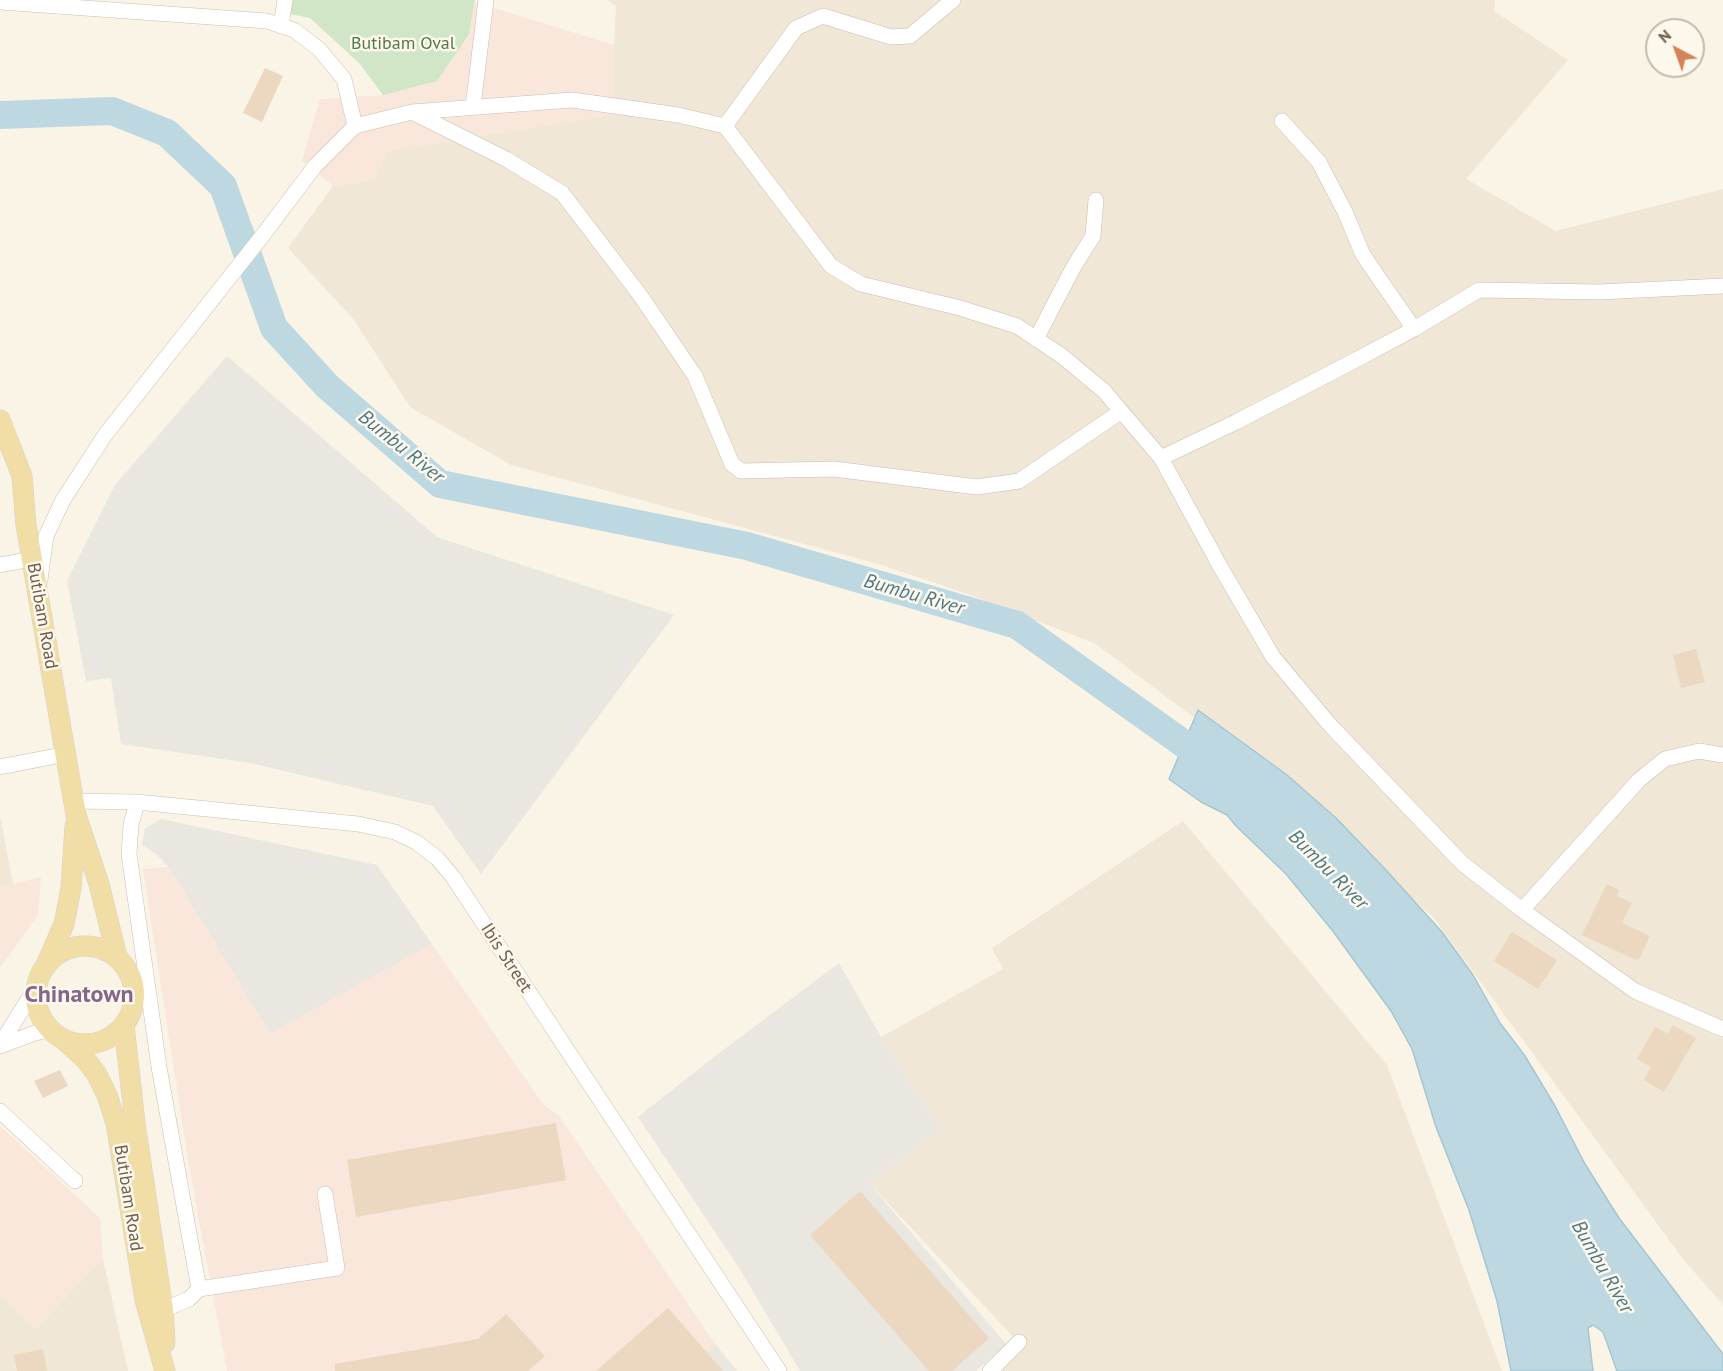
<!DOCTYPE html>
<html>
<head>
<meta charset="utf-8">
<style>
	body { margin:0 }
	#map { position:relative; width:1723px; height:1371px; overflow:hidden; background:#faf4e7; font-family:"PT Sans",sans-serif }
	canvas { display:block }
	.north { position:absolute; left:1645px; top:18px; width:60px; height:60px; box-sizing:border-box; background:#fdf8ec; border:2px solid #c5baad; border-radius:50%; rotate:319deg; font-size:16px; font-weight:700; line-height:24px; text-align:center; color:#705e4e }
	.north::after { content:''; display:block; margin:auto; width:21px; height:27px; background:#d6835a; clip-path:polygon(50% 0,100% 100%,50% 72%,0 100%) }
</style>
</head>
<body>
<div id="map">
<canvas width="1723" height="1371"></canvas>
<div class="north">N</div>
</div>
<script>
const g = document.querySelector('canvas').getContext('2d');
g.lineJoin = 'round';
function fill(path, color) { g.fillStyle = color; g.fill(path, 'evenodd'); }
const shape = rows => new Path2D(rows.map(r => 'M' + r).join(''));
function stroke(path, color, width, dash) { g.strokeStyle = color; g.lineWidth = width; g.lineCap = dash ? 'butt' : 'round'; g.setLineDash(dash || []); g.stroke(path); }
function label(font, color, halo, rows, align = 'center') {
  g.font = font + ' "PT Sans",sans-serif'; g.lineWidth = 5; g.setLineDash([]); g.textBaseline = 'middle'; g.strokeStyle = halo; g.fillStyle = color; for (const [text, x, y, turn = 0] of rows) {
    g.save(); g.translate(x, y); g.rotate((+turn || 0) * Math.PI / 180); g.textAlign = isNaN(turn) ? turn : align; if (halo) g.strokeText(text, 0, 0); g.fillText(text, 0, 0); g.restore();
  }
}
const residential = shape([
	[607,0,1495,0,1494,11,1568,60,1466,179,1556,231,1723,189,1723,1305,1683,1259,1433,917,1292,791,1096,644,970,595,882,565,511,465,410,407,354,320,288,248,333,186,375,180,387,151,611,115,616,6],
	[0,816,13,884,0,887],
	[1183,821,1387,1065,1502,1371,990,1371,1018,1342,869,1183,941,1130,881,1037,1003,969,992,948],
	[103,1259,128,1371,0,1371,0,1294,35,1329]
]);
const commercial = shape([
	[475,2,614,45,612,115,387,151,375,180,333,186,302,161,320,99,383,95,469,34],
	[169,867,270,1032,432,944,543,1104,559,1116,716,1345,686,1371,227,1371,189,1167,143,869],
	[41,877,38,915,0,968,0,887],
	[0,1126,100,1218,103,1259,35,1329,0,1294]
]);
const industrial = shape([
	[227,356,437,537,674,615,481,874,433,806,250,763,121,744,111,678,86,681,67,581,115,485],
	[161,819,377,865,432,944,270,1033,169,867,154,852,142,845,145,828],
	[839,963,881,1037,942,1130,869,1183,1006,1344,976,1371,800,1371,741,1271,638,1117,710,1060],
	[716,1345,737,1371,686,1371]
]);
const green = shape([
	[292,0,475,0,469,34,437,81,383,95,360,64,310,18,290,14]
]);
const water = shape([
	[1198,710,1287,775,1336,818,1386,870,1442,932,1473,975,1500,1023,1525,1056,1555,1106,1585,1164,1619,1218,1723,1354,1723,1371,1617,1371,1603,1332,1593,1325,1588,1328,1593,1371,1511,1371,1497,1301,1469,1210,1436,1127,1412,1049,1391,1011,1332,930,1286,874,1236,826,1227,815,1201,802,1169,779,1198,710]
]);
const river = shape([
	[0,115,112,111,167,133,223,186,274,328,327,386,440,484,747,546,1017,625,1215,766]
]);
const building = shape([
	[265,68,283,76,262,122,243,113],
	[1696,649,1705,682,1681,688,1673,655],
	[1607,884,1619,890,1617,896,1632,903,1622,923,1650,936,1638,961,1582,935],
	[1512,932,1557,960,1538,989,1494,961],
	[1673,1025,1696,1038,1664,1092,1644,1080,1651,1067,1637,1059,1655,1027,1668,1034],
	[60,1070,68,1086,43,1098,34,1081],
	[556,1123,566,1180,356,1217,347,1160],
	[860,1191,989,1338,952,1371,929,1371,810,1235],
	[668,1308,723,1371,596,1371],
	[506,1314,545,1356,528,1371,335,1371,335,1364,478,1339],
	[43,1349,47,1371,17,1371,14,1355]
]);
const minor = shape([
	[0,2,267,21,294,30,319,49,344,79,355,126],
	[281,26,285,0],
	[473,107,486,0],
	[412,112,506,159,562,193,640,295,695,376,732,464,741,471,834,469,977,487,1019,481,1120,412],
	[1282,121,1319,162,1345,212,1363,255,1414,329],
	[725,126,796,28,823,16,891,37,910,36,953,0],
	[1036,339,1073,268,1093,236,1096,200],
	[1161,458,1236,422,1350,363,1414,329,1479,290,1599,292,1723,286],
	[0,565,32,559],
	[40,580,46,536,63,500,105,435,263,235,315,166,355,126,412,112,572,100,678,115,725,126,831,266,861,284,960,308,1017,326,1062,356,1104,391,1161,458,1221,568,1273,657,1329,724,1462,863,1522,910,1635,991,1723,1029],
	[0,767,67,754],
	[74,801,137,802,358,824,395,832,416,842,437,858,453,877,779,1371],
	[137,802,131,825,129,854,159,1067,199,1289,189,1299,163,1310],
	[1522,910,1639,780,1665,759,1699,751,1723,755],
	[0,1045,36,987],
	[0,1046,35,1033,50,1030],
	[0,1111,75,1181],
	[199,1289,337,1268,325,1194],
	[990,1371,1019,1342]
]);
const major = shape([
	[0,420,22,476,26,525,76,815,99,884,117,957],
	'36 995a49 49 0 1 1 98 0a49 49 0 1 1-98 0Z',
	[47,963,64,924,67,909,71,888,75,826],
	[124,1025,135,1123,163,1310,165,1343],
	[63,1039,85,1059,96,1073,107,1095,116,1123,145,1300,165,1371]
]);
const parkNames = [
	["Butibam Oval",403,44]
];
const streetNames = [
	["Butibam Road",42,616,80],
	["Ibis Street",506,958,57],
	["Butibam Road",128,1198,81]
];
const waterNames = [
	["Bumbu River",401,447,39],
	["Bumbu River",914,595,16],
	["Bumbu River",1328,870,45],
	["Bumbu River",1602,1267,60]
];
const districtNames = [
	["Chinatown",79,995]
];
fill(residential, '#f0e7d6');
fill(commercial, '#f9e7dc');
fill(industrial, '#eae6e0');
fill(green, '#d0e6c7');
fill(water, '#bdd8e1');
stroke(water, '#a5c6d2', 1.5);
stroke(river, '#bdd8e1', 28);
fill(building, '#ecd7c1');
stroke(minor, '#cabdae', 16);
stroke(major, '#d7d2cd', 21);
stroke(minor, '#fff', 15);
stroke(major, '#f1dda6', 20);
label('18px', '#547a4b', '#fdf8ec', parkNames);
label('18px', '#705e4e', '#fdf8ec', streetNames);
label('italic 20px', '#4e7888', '#fdf8ec', waterNames);
label('bold 24px', '#84668c', '#fdf8ec', districtNames);
</script>
</body>
</html>
